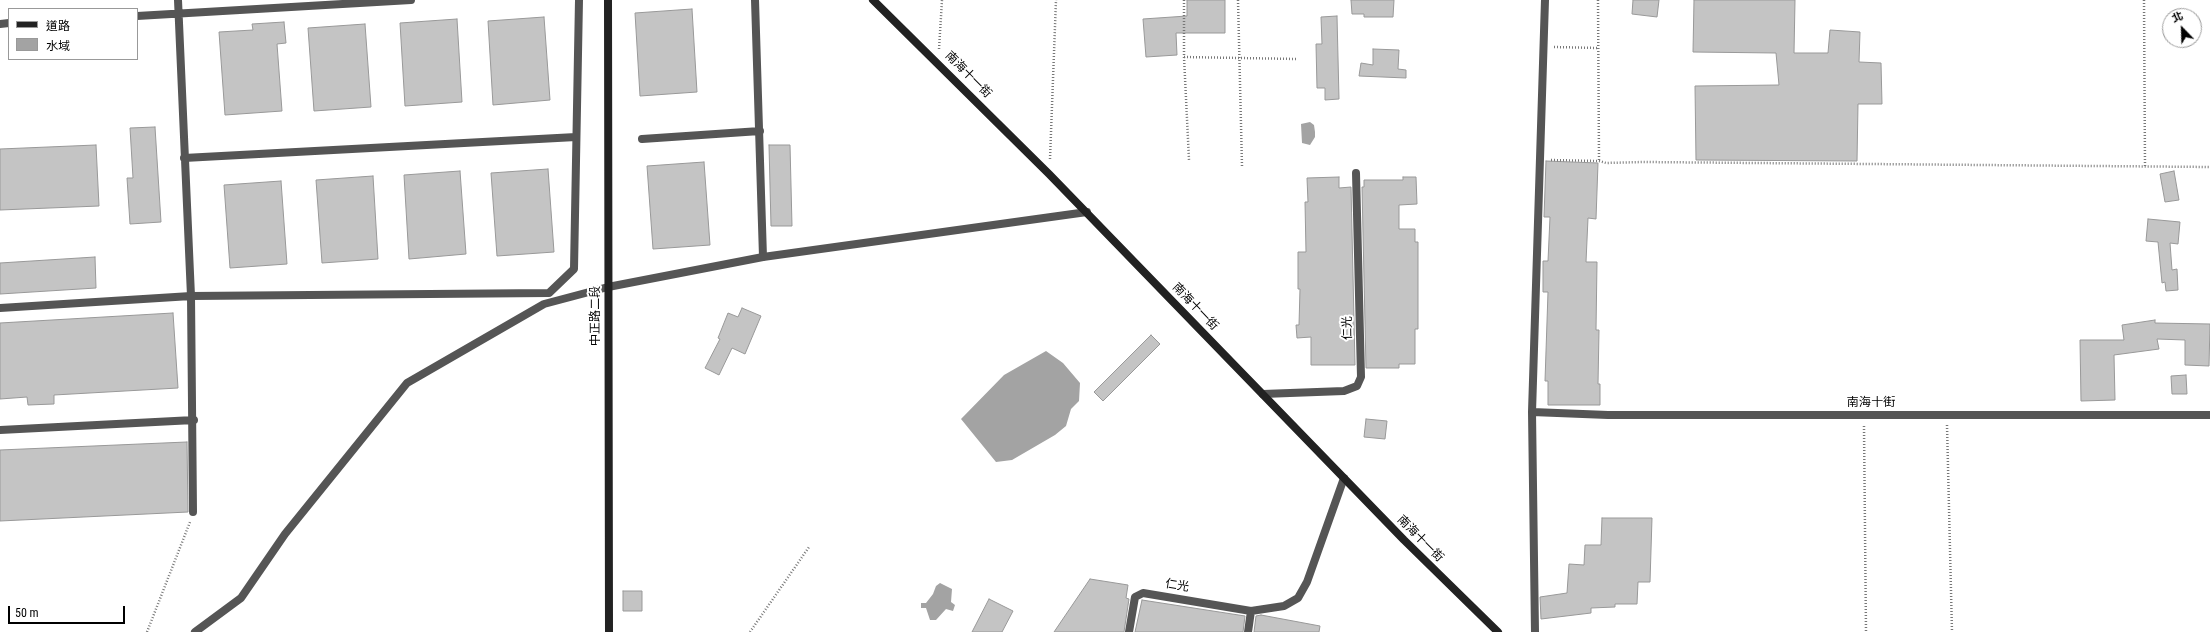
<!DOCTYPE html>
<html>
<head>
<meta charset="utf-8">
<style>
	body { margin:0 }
	#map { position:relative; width:2210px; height:632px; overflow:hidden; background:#fff; font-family:"Roboto Condensed","Noto Sans TC",sans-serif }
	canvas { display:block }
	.legend { position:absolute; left:8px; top:8px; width:130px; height:52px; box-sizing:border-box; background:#fff; border:1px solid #999; margin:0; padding:5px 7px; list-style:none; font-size:12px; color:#000 }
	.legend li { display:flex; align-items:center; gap:8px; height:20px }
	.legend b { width:20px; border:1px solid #999 }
	.north { position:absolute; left:2162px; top:8px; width:40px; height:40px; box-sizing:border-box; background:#fff; border:1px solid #999; border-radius:50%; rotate:337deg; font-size:11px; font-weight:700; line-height:16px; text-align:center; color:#000 }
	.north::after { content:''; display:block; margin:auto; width:14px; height:18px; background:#000; clip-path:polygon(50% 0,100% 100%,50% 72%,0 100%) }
	.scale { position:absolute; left:8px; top:606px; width:117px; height:18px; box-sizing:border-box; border:2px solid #000; border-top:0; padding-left:5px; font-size:12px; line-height:14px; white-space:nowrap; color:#000; -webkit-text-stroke:3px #fff; paint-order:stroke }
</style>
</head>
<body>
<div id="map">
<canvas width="2210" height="632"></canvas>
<ul class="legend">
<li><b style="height:5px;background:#222"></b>道路</li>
<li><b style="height:11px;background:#a3a3a3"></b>水域</li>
</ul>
<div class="north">北</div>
<div class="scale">50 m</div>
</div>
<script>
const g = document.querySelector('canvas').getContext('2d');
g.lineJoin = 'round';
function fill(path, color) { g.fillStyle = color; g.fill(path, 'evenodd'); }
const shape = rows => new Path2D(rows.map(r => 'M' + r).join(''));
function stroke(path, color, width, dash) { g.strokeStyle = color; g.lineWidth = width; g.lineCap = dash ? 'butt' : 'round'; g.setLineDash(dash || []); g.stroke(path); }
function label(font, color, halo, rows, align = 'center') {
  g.font = font + ' "Roboto Condensed","Noto Sans TC",sans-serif'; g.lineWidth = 4; g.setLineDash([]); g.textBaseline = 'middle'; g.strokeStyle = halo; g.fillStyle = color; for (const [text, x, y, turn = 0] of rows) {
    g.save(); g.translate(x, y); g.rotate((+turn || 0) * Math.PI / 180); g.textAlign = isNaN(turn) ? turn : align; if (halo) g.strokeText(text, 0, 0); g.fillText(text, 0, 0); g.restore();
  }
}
const water = shape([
	[1310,122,1314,125,1315,132,1315,137,1310,145,1302,143,1301,124],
	[1046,351,1063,363,1080,383,1079,401,1071,409,1066,426,1055,435,1012,460,996,462,961,419,1004,375],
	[940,583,952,589,951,602,955,605,953,611,946,609,936,620,930,620,926,608,921,608,921,603,926,603,933,594,936,586]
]);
const building = shape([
	[1187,0,1225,0,1225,33,1176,33,1177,55,1146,57,1143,19,1187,16,1187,0],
	[1351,0,1394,0,1393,17,1364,17,1364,14,1352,14,1351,0],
	[1633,0,1659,0,1657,17,1632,14,1633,0],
	[1694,0,1795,0,1794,53,1828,53,1830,30,1860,32,1859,62,1881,63,1882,104,1858,104,1857,161,1696,160,1695,86,1779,85,1776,53,1693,52,1694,0],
	[692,9,697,92,640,96,635,13,692,9],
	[1337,16,1339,99,1325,100,1325,88,1317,88,1316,44,1322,44,1321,17,1337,16],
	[544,17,550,100,493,105,488,21,544,17],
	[457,19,462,102,405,106,400,23,457,19],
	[284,22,286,43,277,44,282,111,225,115,219,32,253,30,252,24,284,22],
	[365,24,371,107,314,111,308,28,365,24],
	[1373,49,1399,50,1398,69,1406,70,1406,78,1359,76,1361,63,1373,65,1373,49],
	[155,127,161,222,130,224,127,178,133,178,130,128,155,127],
	[96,145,99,206,0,210,0,149,96,145],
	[769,145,790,145,792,226,771,226,769,145],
	[1546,161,1598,163,1596,219,1588,218,1586,262,1597,262,1596,330,1599,330,1598,384,1600,384,1600,405,1548,405,1548,381,1545,381,1548,292,1543,292,1543,261,1548,261,1550,217,1544,217,1546,161],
	[704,162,710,245,653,249,647,166,704,162],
	[548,169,554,252,497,256,491,173,548,169],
	[460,171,466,254,409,259,404,175,460,171],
	[2174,171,2179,200,2165,202,2160,174,2174,171],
	[373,176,378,259,322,263,316,180,373,176],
	[1339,177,1339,188,1351,187,1355,365,1311,365,1311,337,1297,338,1296,325,1299,325,1300,289,1298,289,1298,252,1306,252,1305,202,1308,202,1307,178,1339,177],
	[1403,177,1416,177,1417,204,1399,205,1399,229,1415,229,1415,242,1418,242,1418,329,1415,329,1415,364,1399,364,1399,368,1366,368,1362,187,1364,187,1364,180,1403,180,1403,177],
	[281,181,287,264,230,268,224,185,281,181],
	[2148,219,2180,222,2178,244,2170,243,2172,270,2177,269,2178,290,2166,291,2165,282,2162,283,2158,242,2146,241,2148,219],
	[95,257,96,288,0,294,0,263,95,257],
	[742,308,761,316,745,354,732,348,719,375,705,368,720,339,718,338,728,313,738,317,742,308],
	[173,313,178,388,54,395,54,404,28,405,27,397,0,399,0,323,173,313],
	[2155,320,2155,323,2210,324,2209,366,2185,365,2185,340,2157,339,2159,349,2114,355,2115,400,2081,401,2080,340,2124,340,2122,325,2155,320],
	[1151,335,1160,344,1103,401,1094,392,1151,335],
	[2186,375,2187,394,2172,394,2171,376,2186,375],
	[1366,419,1387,421,1385,439,1364,437,1366,419],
	[187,442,188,512,0,521,0,450,187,442],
	[1602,518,1652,518,1650,582,1638,582,1637,604,1615,604,1615,607,1591,608,1591,613,1541,619,1540,597,1567,593,1569,564,1584,565,1585,545,1601,545,1602,518],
	[1090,579,1128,585,1126,598,1129,599,1124,632,1054,632,1090,579],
	[623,591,642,591,642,611,623,611,623,591],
	[989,599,1013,611,1002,632,972,632,989,599],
	[1142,600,1245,616,1243,632,1135,632,1142,600],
	[1261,615,1320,626,1319,632,1254,632,1256,616,1261,615]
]);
const path = shape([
	[1184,0,1184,57,1189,160],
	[1238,0,1242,166],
	[1598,0,1599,161],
	[2144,0,2145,166],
	[1554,47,1598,48],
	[939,49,942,0],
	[1184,57,1296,59],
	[1050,159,1056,0],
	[1551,160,1599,161,1606,163,1643,162,2210,167],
	[1947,425,1952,632],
	[1864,426,1866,632],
	[147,632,190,522],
	[750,632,809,547]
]);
const lane = shape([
	[178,0,191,296,193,512],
	[755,0,763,257],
	[137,16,411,0],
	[0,24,9,23],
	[642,139,760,131],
	[184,158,576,137],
	[0,308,191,296,549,293,574,269,579,0],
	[0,430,194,420]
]);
const street = shape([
	[1263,394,1344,391,1357,386,1361,377,1356,173],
	[1532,412,1608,415,2210,415],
	[195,632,241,598,285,534,407,383,544,304,608,287,763,257,1087,212],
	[1129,632,1135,597,1143,593,1251,611,1284,606,1298,598,1307,582,1344,478],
	[1248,632,1251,611],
	[1535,632,1532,412,1545,0]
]);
const secondary = shape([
	[608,0,609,632],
	[873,0,1049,174,1404,540,1498,632]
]);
const streetNames = [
	["南海十一街",968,75,45],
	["南海十一街",1195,307,46],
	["中正路二段",596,316,-90],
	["仁光",1348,328,-91],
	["南海十街",1871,403],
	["南海十一街",1420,539,45],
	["仁光",1177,586,9]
];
fill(water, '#a3a3a3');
fill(building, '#c4c4c4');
stroke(building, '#999', 1);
stroke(path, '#777', 2.5, [1, 2]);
stroke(lane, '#555', 8);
stroke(street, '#555', 8);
stroke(secondary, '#222', 8);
label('12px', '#000', '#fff', streetNames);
</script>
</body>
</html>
